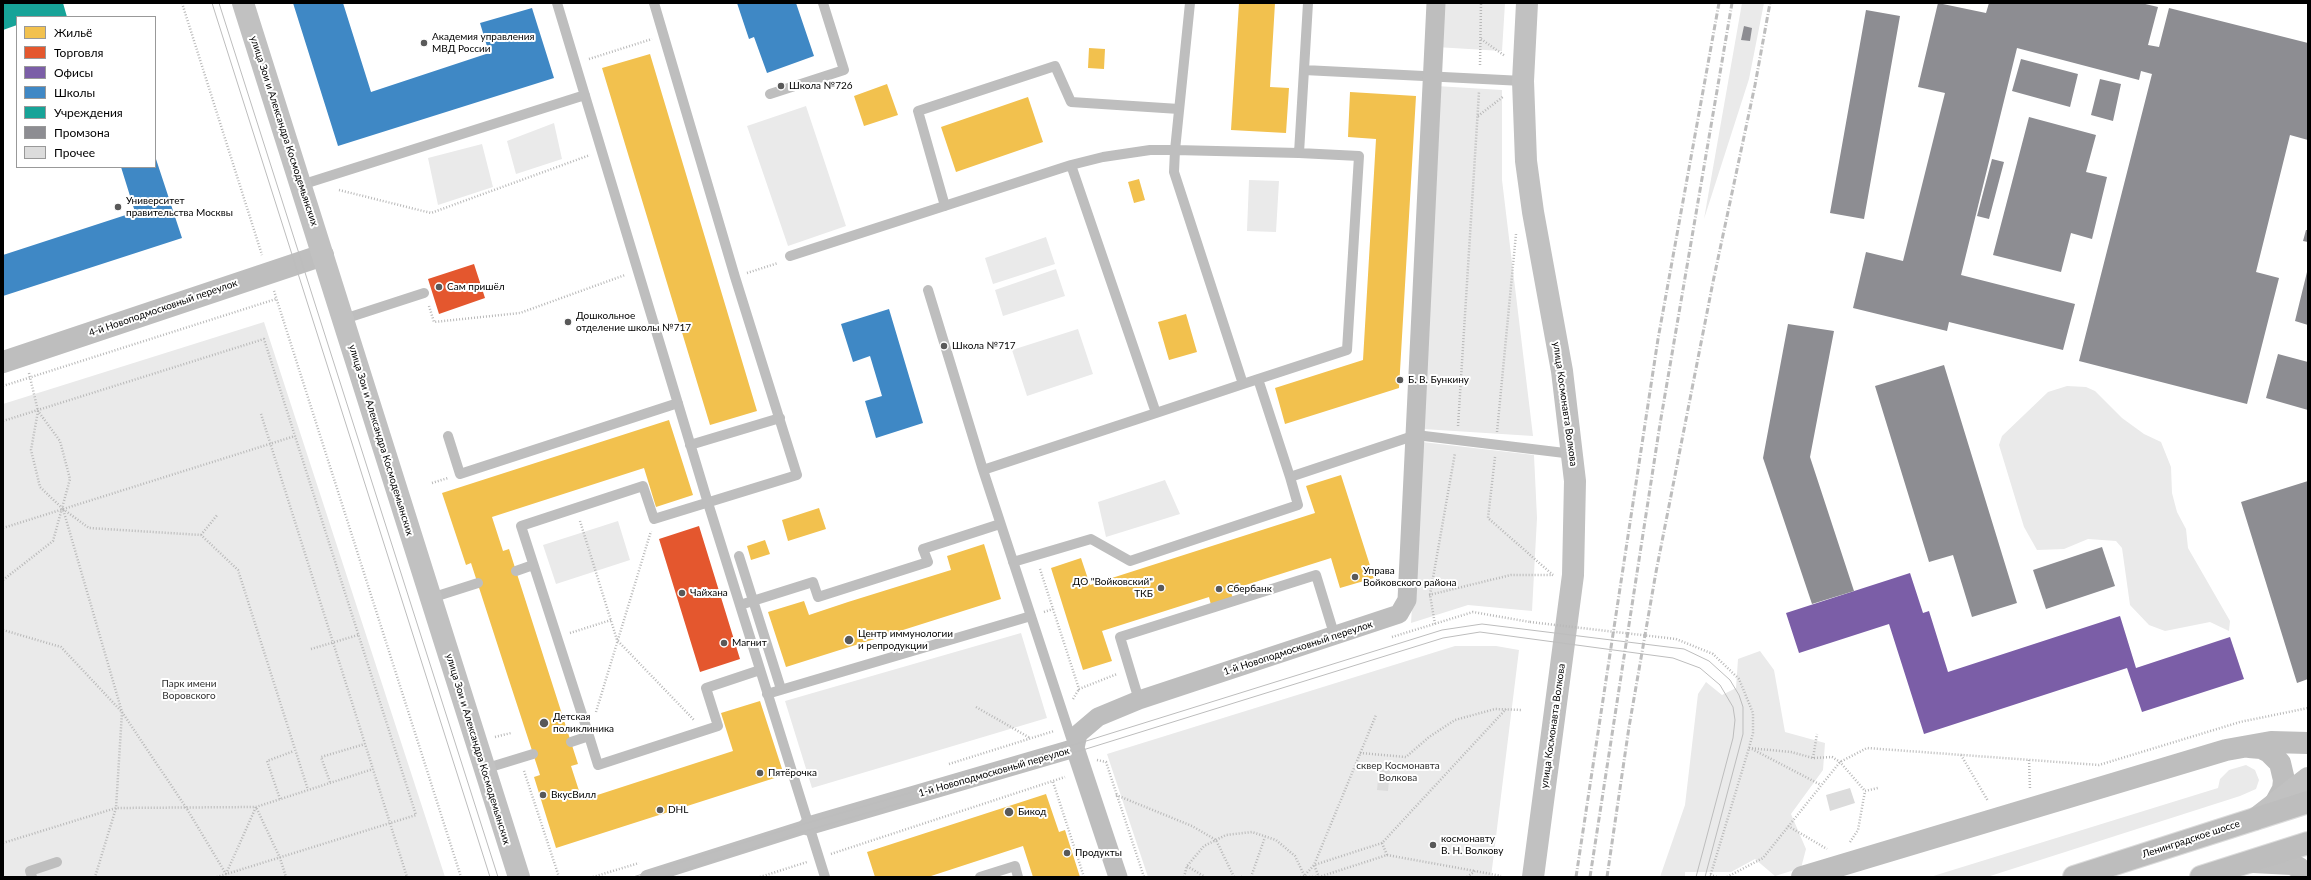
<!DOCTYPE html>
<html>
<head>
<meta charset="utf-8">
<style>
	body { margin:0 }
	#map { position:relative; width:2311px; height:880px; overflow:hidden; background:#fff; font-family:Lato,sans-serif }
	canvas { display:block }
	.frame { position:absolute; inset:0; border:4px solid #000; pointer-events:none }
	.legend { position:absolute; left:16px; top:16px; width:140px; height:152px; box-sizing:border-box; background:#fff; border:1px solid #999; margin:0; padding:5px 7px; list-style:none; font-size:12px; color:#000 }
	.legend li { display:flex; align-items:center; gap:8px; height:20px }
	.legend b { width:20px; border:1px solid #999 }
</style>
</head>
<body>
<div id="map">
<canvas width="2311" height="880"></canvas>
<div class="frame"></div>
<ul class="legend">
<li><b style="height:11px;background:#f2c14e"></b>Жильё</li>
<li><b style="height:11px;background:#e4572e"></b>Торговля</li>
<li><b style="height:11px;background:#7b5ea7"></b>Офисы</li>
<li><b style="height:11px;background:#3f88c5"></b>Школы</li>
<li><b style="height:11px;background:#17a398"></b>Учреждения</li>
<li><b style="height:11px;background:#8d8d92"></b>Промзона</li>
<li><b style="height:11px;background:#dcdcdc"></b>Прочее</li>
</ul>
</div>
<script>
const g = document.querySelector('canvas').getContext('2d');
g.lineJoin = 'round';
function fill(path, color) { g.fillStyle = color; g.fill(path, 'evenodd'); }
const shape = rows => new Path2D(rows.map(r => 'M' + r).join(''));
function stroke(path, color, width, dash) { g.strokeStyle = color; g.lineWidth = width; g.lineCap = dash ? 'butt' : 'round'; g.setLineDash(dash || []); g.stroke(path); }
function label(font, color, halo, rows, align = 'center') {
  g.font = font + ' Lato,sans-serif'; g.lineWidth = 4; g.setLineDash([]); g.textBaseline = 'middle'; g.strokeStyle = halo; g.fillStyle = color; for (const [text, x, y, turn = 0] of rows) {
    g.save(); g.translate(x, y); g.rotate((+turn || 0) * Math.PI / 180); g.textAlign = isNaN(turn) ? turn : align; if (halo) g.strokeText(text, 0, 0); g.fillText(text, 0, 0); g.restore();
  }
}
const green = shape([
	[1438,3,1505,3,1502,51,1436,47],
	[1742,3,1764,3,1749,79,1704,219],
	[1436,86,1502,90,1502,180,1533,436,1423,429],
	[806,106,846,226,788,246,747,126],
	[554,123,562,159,516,174,507,141],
	[482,144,493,187,438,205,428,158],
	[1249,180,1279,181,1276,232,1247,231],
	[1046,237,1055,264,993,284,985,258],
	[1056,269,1065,296,1003,316,995,290],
	[264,322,445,877,3,877,3,404],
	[1078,329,1093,374,1027,396,1012,350],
	[2067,386,2086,387,2095,391,2122,418,2144,434,2161,442,2171,467,2172,493,2177,512,2186,529,2188,548,2230,621,2229,631,2210,622,2165,631,2149,625,2130,605,2122,548,2116,541,2088,539,2064,549,2037,550,2024,527,1999,445,2002,436,2048,392],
	[1422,442,1534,455,1537,518,1532,611,1468,605,1411,623],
	[1165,480,1180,514,1106,537,1098,502],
	[618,521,630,560,556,584,543,545],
	[1021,633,1047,718,812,788,785,701],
	[1455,646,1496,646,1519,650,1491,877,1148,877,1107,754],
	[1760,651,1774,670,1785,732,1825,743,1823,770,1791,814,1806,849,1801,868,1775,876,1755,859,1731,872,1685,872,1685,877,1660,877,1685,805,1698,694,1706,682,1722,695,1736,688,1738,659],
	[2246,765,2255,770,2259,780,2256,789,2240,796,1987,877,1930,877,2218,788,2220,779,2229,770]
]);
const homes = shape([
	[1239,3,1275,3,1270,87,1289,88,1286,133,1231,130],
	[1089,48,1105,49,1104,69,1088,68],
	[650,54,757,411,710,425,602,68],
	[887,84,898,115,864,126,854,96],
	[1350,92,1416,96,1399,388,1285,424,1275,388,1363,360,1376,139,1348,137],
	[1028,97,1043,142,956,172,941,127],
	[1139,179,1145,200,1134,203,1128,182],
	[1186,314,1197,352,1169,360,1158,322],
	[669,420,693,495,656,507,644,468,492,517,503,551,509,549,578,764,571,766,582,800,733,751,721,713,760,701,784,775,556,848,534,777,540,775,507,674,471,563,466,565,442,493],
	[1341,475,1374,578,1340,588,1331,558,1230,590,1233,598,1211,605,1209,597,1102,631,1112,661,1083,670,1051,568,1081,558,1090,585,1315,513,1306,486],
	[819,508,826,529,788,541,782,520],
	[765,540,770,554,751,560,747,546],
	[984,544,1001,599,786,667,768,612,804,601,809,615,848,602,951,570,947,556],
	[1046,794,1059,832,1065,830,1080,877,1033,877,1023,846,928,877,875,877,867,852]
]);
const shops = shape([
	[474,264,485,298,439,314,428,279],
	[699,526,740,659,700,672,659,539]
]);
const offices = shape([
	[1910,573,1923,613,1929,611,1948,672,2120,616,2136,668,2230,637,2244,679,2142,712,2127,668,1924,734,1889,624,1799,653,1786,613]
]);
const schools = shape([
	[293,3,343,3,371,92,489,53,480,23,532,8,554,78,338,146],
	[737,3,796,3,814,56,767,73,754,37,749,39],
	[155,156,182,238,3,296,3,255,135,212,121,167,155,167],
	[889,309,923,423,876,438,865,401,882,396,870,356,853,362,841,324]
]);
const public = shape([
	[3,3,63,3,67,17,17,17,17,25,3,30]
]);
const industry = shape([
	[1938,3,1986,13,1989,3,2141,3,2158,7,2148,45,2159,47,2169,8,2308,43,2308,140,2290,135,2256,272,2279,278,2247,404,2079,361,2152,74,2141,71,2139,80,2017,48,1961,275,2075,304,2063,350,1949,322,1947,331,1853,308,1866,252,1903,261,1945,93,1918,87],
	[1866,10,1900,16,1864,219,1830,213],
	[1744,26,1752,28,1750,41,1741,40],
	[2021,59,2078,74,2070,107,2012,91],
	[2100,79,2121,84,2113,121,2091,115],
	[2029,117,2096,135,2086,172,2107,177,2092,239,2071,233,2061,272,1993,255],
	[1992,159,2004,162,1989,219,1977,216],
	[2306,230,2308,230,2308,242,2303,241],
	[2307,272,2308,272,2308,325,2295,321],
	[1788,324,1834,331,1810,457,1854,591,1812,604,1763,458],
	[2278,354,2308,362,2308,410,2266,398],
	[1944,365,2017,603,1972,617,1953,555,1929,562,1875,386],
	[2308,481,2308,679,2297,683,2241,502],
	[2102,547,2115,586,2046,609,2033,570]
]);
const building = shape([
	[1380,765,1391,766,1389,777,1379,775],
	[1378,780,1389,781,1388,791,1377,790],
	[1850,788,1855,803,1830,811,1826,795]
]);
const path = shape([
	[182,3,262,255],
	[1481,39,1505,56],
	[589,59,652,39],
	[1480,65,1481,3],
	[1478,116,1504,96],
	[339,190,431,213,590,155],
	[747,273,778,263],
	[274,291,461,877],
	[429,306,434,322,520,313,625,275],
	[29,373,38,411,31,450,40,487,63,509,122,712,187,809,226,874],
	[3,386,276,299],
	[261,414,407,877],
	[3,421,264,339,416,815,217,877],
	[1458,426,1479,92],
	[1497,432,1516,234],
	[1495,457,1488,518,1553,575],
	[432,483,448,478],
	[63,509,89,528,201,535,238,570,308,790],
	[580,521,617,640,694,720],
	[3,528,295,436],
	[201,535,218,514],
	[1040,569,1079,689,1117,674],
	[3,580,53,541,70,479,60,441,38,411],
	[1429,595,1511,575,1553,575],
	[1044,612,1053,609],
	[1435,624,1430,595,1455,453],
	[3,630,61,647,122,712,116,808,95,877],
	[570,633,611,620],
	[1392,637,1473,612,1530,622],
	[311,649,358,635],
	[1073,699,1079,689],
	[976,707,1030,738],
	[596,712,651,531],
	[495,737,511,733],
	[1749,748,1791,752,1813,758,1832,757,1840,762,1865,791],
	[1752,749,1821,785],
	[1360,753,1406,757,1429,737,1455,720,1495,709,1522,710],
	[1961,755,1988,801],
	[1813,758,1817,734],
	[1097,760,1106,762,1144,877],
	[2029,760,2030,789],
	[949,764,1054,731],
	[524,771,559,877],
	[330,782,321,757,365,744],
	[1053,782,1084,877],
	[1865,791,1878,788],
	[1116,795,1192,826,1216,840,1234,877],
	[280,799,267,761,294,751],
	[1788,826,1827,849],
	[1850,842,1858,830,1865,791],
	[3,843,116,808,256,807,373,769],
	[1382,843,1314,865,1319,877,1387,855,1475,871],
	[831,854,1065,777],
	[1387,855,1382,843,1506,709],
	[1187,866,1205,877],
	[226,874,256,807,280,858,286,877],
	[1305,875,1314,865,1376,715],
	[1710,875,1717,877],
	[593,877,639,863],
	[760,877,807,862],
	[1184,877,1187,866,1204,846,1226,835,1252,832,1276,840,1295,856,1305,877],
	[1241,877,1244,877],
	[1251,877,1265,837],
	[1300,877,1319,877],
	[1467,877,1475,871,1501,876],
	[1710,877,1749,748,1753,733,1753,713],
	[1727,877,1763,858,1840,762,1867,748,2099,765,2240,722,2308,708]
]);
const service = shape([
	[557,3,708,503,825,877],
	[1304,70,1523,81],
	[770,94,844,70,823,3],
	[301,185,585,95],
	[945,206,918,111,1055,66,1071,102,1179,109],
	[790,256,1071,165],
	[928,290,983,470],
	[344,319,424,293],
	[1258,379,1290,477],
	[1243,384,1347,350,1359,156,1299,153],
	[1156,413,1243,384,1174,172,1175,150,1299,153,1308,3],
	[448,436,460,474,678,403],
	[690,445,780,418],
	[739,556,781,689],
	[1013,562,1091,539,1130,561,1298,505,1290,477,1416,435,1573,454],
	[516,571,533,565],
	[431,598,478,583],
	[740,605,813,582,818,597,928,562,923,549,1000,524],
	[767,694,1031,616],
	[1139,700,1120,637,1316,575,1335,637],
	[589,736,521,526,643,486,654,519,797,475,735,277,654,3],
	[571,742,589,736,598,765,718,726,706,688,760,670],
	[1073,744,983,470,1156,413,1071,165,1103,157,1150,150,1175,150,1190,3],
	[484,769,533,754],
	[32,877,30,871,57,862],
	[980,877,1015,866,1018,877]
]);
const pedestrian = shape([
	[647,877,808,826]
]);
const minor = shape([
	[1075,748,1078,734,1098,717,1139,700,1399,614,1407,600,1436,3],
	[1075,748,1118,877],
	[808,826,1075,748]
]);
const tertiary = shape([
	[3,362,323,255],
	[2249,747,2261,748,2269,752,2280,763,2284,780,2283,789,2276,802],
	[2253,862,2292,864,2299,868,2308,877],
	[1802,877,2226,750,2271,742,2308,743]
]);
const secondary = shape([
	[243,3,519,877],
	[1527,3,1523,81,1526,161,1533,212,1562,371,1575,481,1573,575,1533,877],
	[2255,819,2308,778]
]);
const primary = shape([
	[2074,877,2308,802],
	[2201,877,2308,843]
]);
const tram = shape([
	[212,3,490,877],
	[219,3,498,877],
	[633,877,807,823,1083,742,1442,630,1482,624,1684,649,1709,661,1730,680,1739,695,1743,707,1743,734,1705,877],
	[663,877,809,830,1086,749,1443,638,1480,632,1673,658,1700,668,1720,685,1733,707,1735,720,1733,738,1696,877]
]);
const rail = shape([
	[1576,877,1658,339,1719,3],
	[1590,877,1660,424,1732,3],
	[1607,877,1629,727,1656,572,1713,282,1755,85,1770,3]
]);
const pathBridge = shape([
	[1530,622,1676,639,1713,654,1739,679,1753,713]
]);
const markers = [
	[424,43,4,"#595959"],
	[781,86,4,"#595959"],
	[118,207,4,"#595959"],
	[439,287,4,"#595959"],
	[568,322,4,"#595959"],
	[944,346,4,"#595959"],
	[1400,380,4,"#595959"],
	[1355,577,4,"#595959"],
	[1161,588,4,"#595959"],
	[1219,589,4,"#595959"],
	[682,593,4,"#595959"],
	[849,640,5,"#595959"],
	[724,643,4,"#595959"],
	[544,723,5,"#595959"],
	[760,773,4,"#595959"],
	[543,795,4,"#595959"],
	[660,810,4,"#595959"],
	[1009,812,5,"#595959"],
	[1433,845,4,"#595959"],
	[1067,853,4,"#595959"]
];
const poiNames = [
	["Академия управления",432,37],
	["МВД России",432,49],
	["Школа №726",789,86],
	["Университет",126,201],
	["правительства Москвы",126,213],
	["Сам пришёл",447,287],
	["Дошкольное",576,316],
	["отделение школы №717",576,328],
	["Школа №717",952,346],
	["Б. В. Бункину",1408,380],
	["Управа",1363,571],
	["Войковского района",1363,583],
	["ДО \"Войковский\"",1153,582,"right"],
	["ТКБ",1153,594,"right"],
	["Сбербанк",1227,589],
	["Чайхана",690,593],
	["Центр иммунологии",858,634],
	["и репродукции",858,646],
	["Магнит",732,643],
	["Детская",553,717],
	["поликлиника",553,729],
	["Пятёрочка",768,773],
	["ВкусВилл",551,795],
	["DHL",668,810],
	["Бикод",1018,812],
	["космонавту",1441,839],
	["В. Н. Волкову",1441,851],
	["Продукты",1075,853]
];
const streetNames = [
	["улица Зои и Александра Космодемьянских",284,131,72],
	["4-й Новоподмосковный переулок",163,308,-19],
	["улица Космонавта Волкова",1565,404,82],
	["улица Зои и Александра Космодемьянских",381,440,73],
	["1-й Новоподмосковный переулок",1298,648,-18],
	["улица Космонавта Волкова",1553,726,-82],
	["улица Зои и Александра Космодемьянских",478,749,73],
	["1-й Новоподмосковный переулок",994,772,-16],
	["Ленинградское шоссе",2191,839,-18]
];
const parkNames = [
	["Парк имени",189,684],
	["Воровского",189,696],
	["сквер Космонавта",1398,766],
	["Волкова",1398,778]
];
fill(green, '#eaeaea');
fill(homes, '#f2c14e');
fill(shops, '#e4572e');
fill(offices, '#7b5ea7');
fill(schools, '#3f88c5');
fill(public, '#17a398');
fill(industry, '#8d8d92');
fill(building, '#dcdcdc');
stroke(primary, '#dbdbdb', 24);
stroke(path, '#b8b8b8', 2.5, [1, 2]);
stroke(service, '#bebebe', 10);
stroke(pedestrian, '#bebebe', 14);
stroke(minor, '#bebebe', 19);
stroke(tertiary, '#bebebe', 22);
stroke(secondary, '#c1c1c1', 22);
stroke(primary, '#bdbdbd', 22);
stroke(tram, '#bdbdbd', 1);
stroke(rail, '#bdbdbd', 3, [6, 2, 1, 2]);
stroke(pathBridge, '#b8b8b8', 2.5, [1, 2]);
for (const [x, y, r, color] of markers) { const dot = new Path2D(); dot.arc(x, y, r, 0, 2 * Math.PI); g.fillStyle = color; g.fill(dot); stroke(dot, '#fff', 1.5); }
label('10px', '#000', '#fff', poiNames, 'left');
label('10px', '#000', '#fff', streetNames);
label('10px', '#2f2f2f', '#fff', parkNames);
</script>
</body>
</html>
